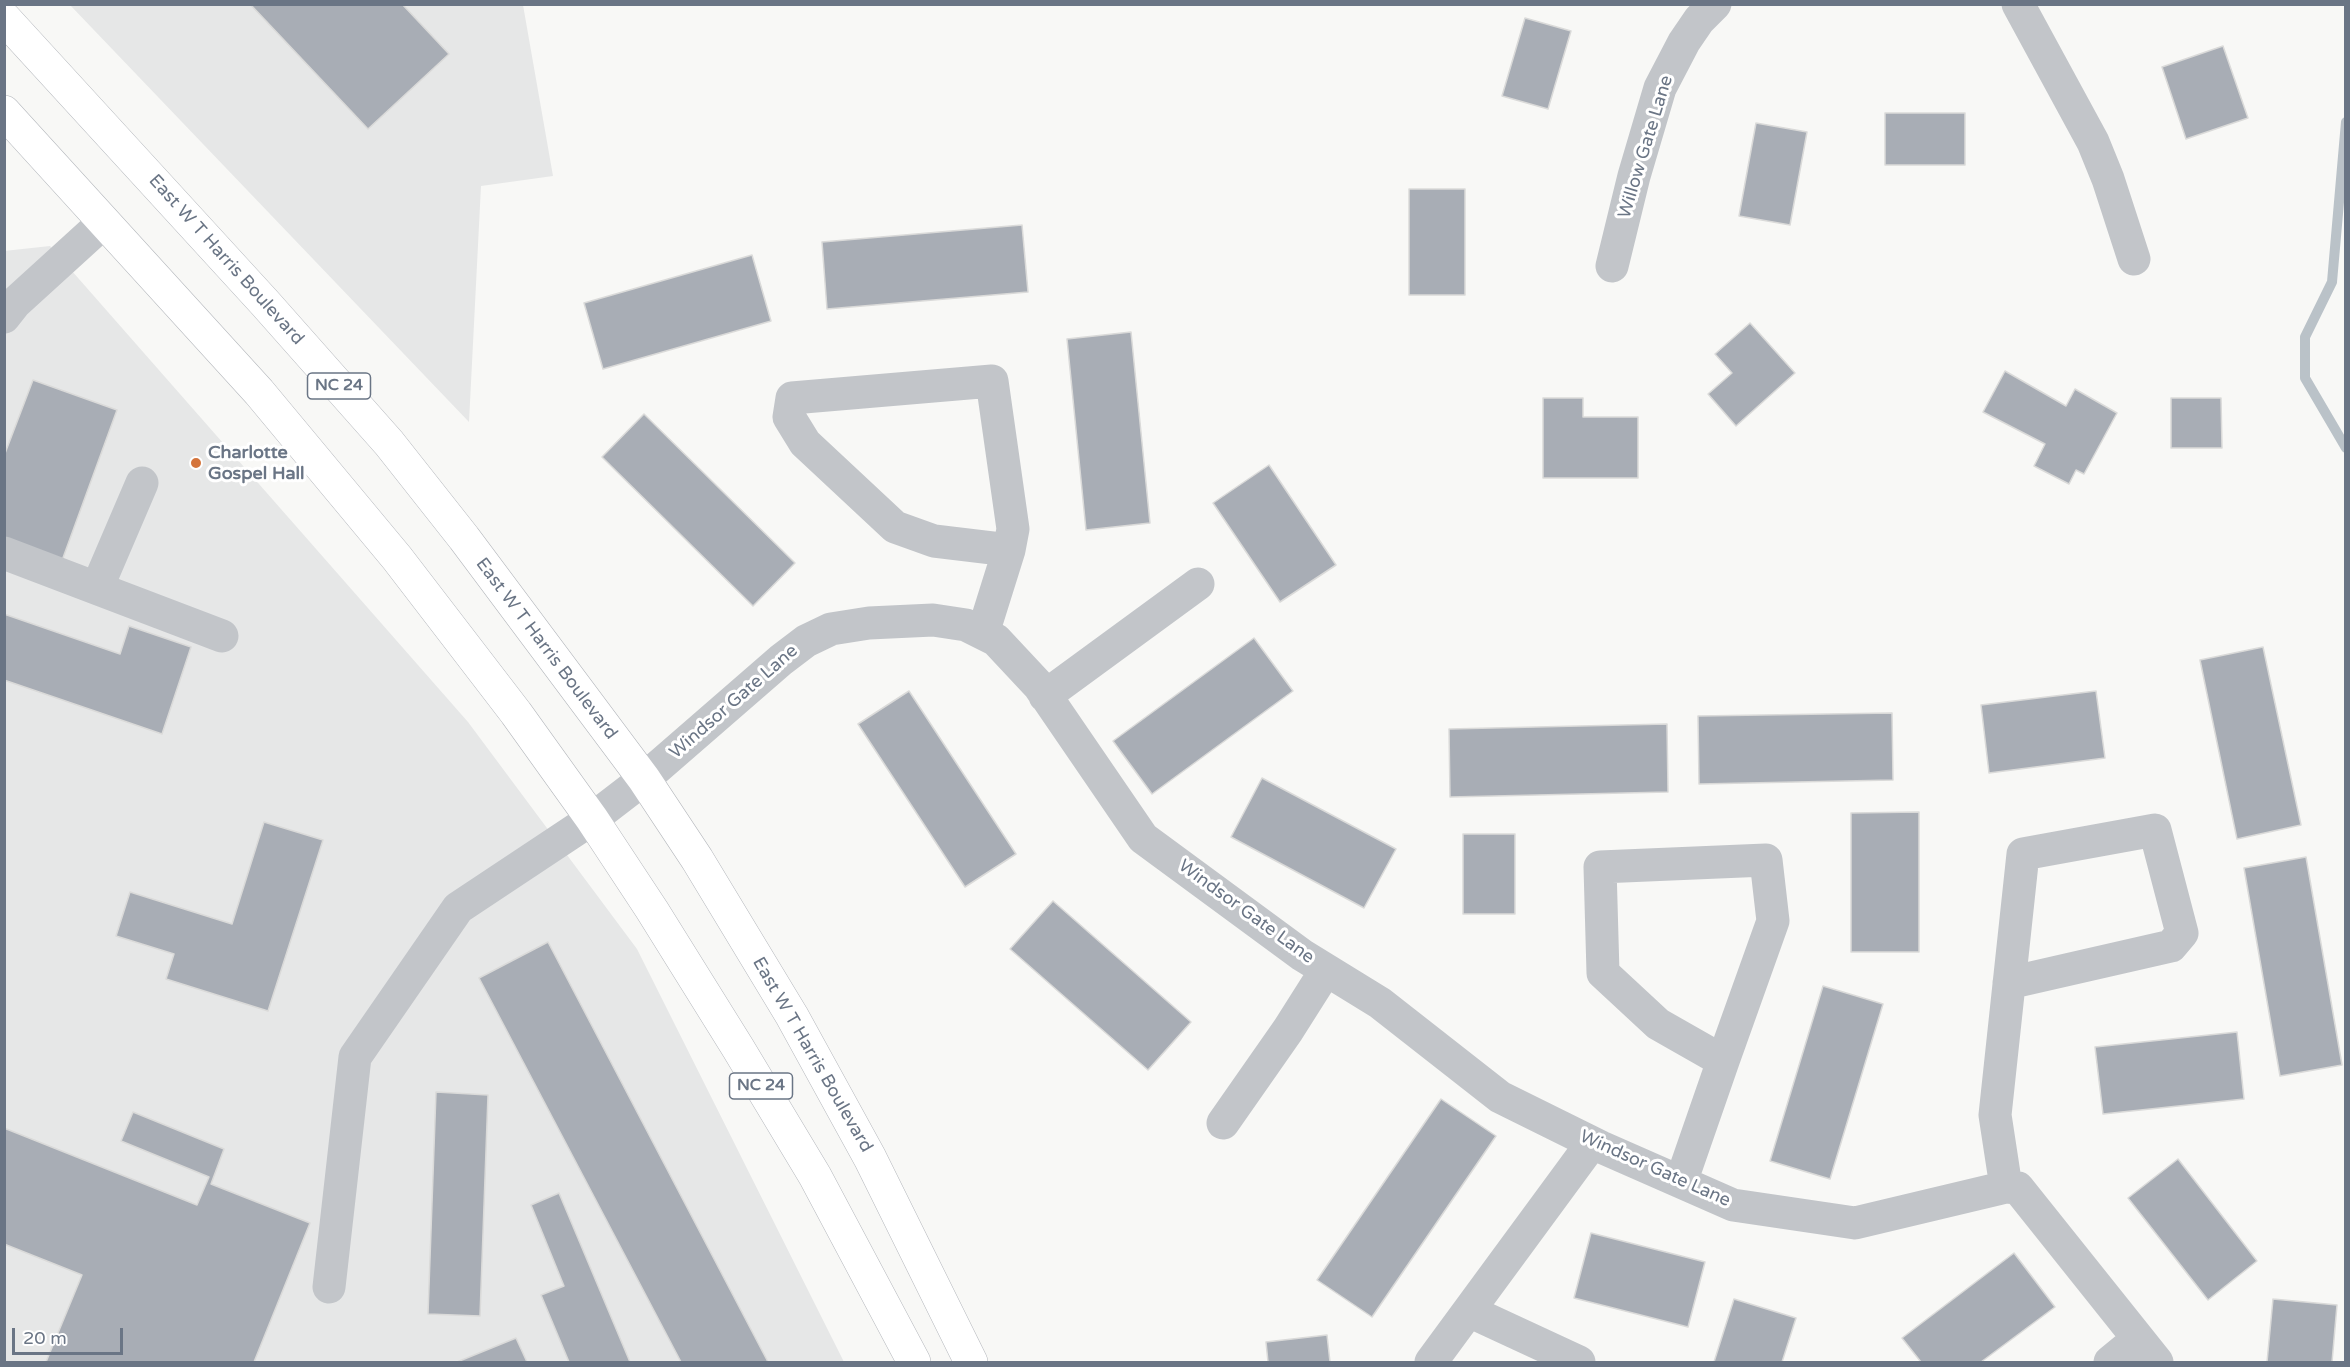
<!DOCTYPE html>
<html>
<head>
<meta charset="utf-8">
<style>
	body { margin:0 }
	#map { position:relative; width:2350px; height:1367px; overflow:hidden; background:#f8f8f6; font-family:"Varela Round",sans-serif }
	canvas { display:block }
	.frame { position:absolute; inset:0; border:6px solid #6a7585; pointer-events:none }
	.scale { position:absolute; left:12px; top:1328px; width:111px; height:27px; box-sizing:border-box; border:3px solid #6a7585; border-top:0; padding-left:8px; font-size:18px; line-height:21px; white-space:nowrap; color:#6a7585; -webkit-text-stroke:4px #fff; paint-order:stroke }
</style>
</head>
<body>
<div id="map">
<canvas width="2350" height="1367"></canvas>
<div class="frame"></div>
<div class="scale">20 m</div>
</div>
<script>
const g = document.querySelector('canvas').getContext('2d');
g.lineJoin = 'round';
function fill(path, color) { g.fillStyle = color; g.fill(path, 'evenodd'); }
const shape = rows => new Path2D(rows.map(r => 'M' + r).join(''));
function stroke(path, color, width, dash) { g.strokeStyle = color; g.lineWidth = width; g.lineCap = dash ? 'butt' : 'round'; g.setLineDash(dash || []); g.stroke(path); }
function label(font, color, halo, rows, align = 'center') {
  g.font = font + ' "Varela Round",sans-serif'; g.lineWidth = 6; g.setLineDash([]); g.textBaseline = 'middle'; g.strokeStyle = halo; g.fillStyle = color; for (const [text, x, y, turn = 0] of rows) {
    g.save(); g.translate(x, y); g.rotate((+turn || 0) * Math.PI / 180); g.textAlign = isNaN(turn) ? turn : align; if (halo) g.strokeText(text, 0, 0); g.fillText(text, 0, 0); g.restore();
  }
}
const built = shape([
	[70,5,523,5,553,176,481,186,469,422],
	[50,246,468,722,637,949,844,1362,5,1362,4,251]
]);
const stream = shape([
	[2346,122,2332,282,2305,337,2305,378,2346,448]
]);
const building = shape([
	[250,4,402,4,449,54,368,129,250,4],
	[1525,18,1571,31,1548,109,1502,96,1525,18],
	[2223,46,2248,118,2186,139,2162,67,2223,46],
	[1885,113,1965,113,1965,165,1885,165,1885,113],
	[1756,123,1807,132,1790,225,1739,216,1756,123],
	[1409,189,1465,189,1465,295,1409,295,1409,189],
	[1022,225,1028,292,827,309,822,242,1022,225],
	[752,255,771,321,603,369,584,303,752,255],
	[1750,323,1795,373,1736,426,1708,394,1732,373,1715,354,1750,323],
	[1131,332,1150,523,1086,530,1067,339,1131,332],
	[2005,371,2066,406,2075,389,2117,413,2084,474,2076,470,2069,484,2034,466,2045,444,1983,412,2005,371],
	[33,380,117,410,60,566,4,546,4,456,33,380],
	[1543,398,1583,398,1583,417,1638,417,1638,478,1543,478,1543,398],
	[2171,398,2221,398,2222,448,2171,448,2171,398],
	[644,414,795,563,753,606,602,457,644,414],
	[1269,465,1336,565,1280,602,1213,503,1269,465],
	[4,614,120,654,129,626,191,647,162,734,4,680,4,614],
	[1254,638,1293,691,1152,794,1113,741,1254,638],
	[2263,647,2301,825,2237,839,2200,660,2263,647],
	[909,691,1016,854,965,887,858,724,909,691],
	[2096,691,2105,758,1989,773,1981,705,2096,691],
	[1892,713,1893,780,1699,784,1698,716,1892,713],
	[1667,724,1668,792,1450,797,1449,729,1667,724],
	[1262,778,1396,849,1364,908,1231,837,1262,778],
	[1919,812,1919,952,1851,952,1851,813,1919,812],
	[264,822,323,840,268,1011,166,979,174,954,116,936,130,892,232,924,264,822],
	[1463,834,1515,834,1515,914,1463,914,1463,834],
	[2306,857,2342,1065,2280,1076,2244,868,2306,857],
	[1053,901,1191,1022,1148,1070,1010,949,1053,901],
	[548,942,768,1362,681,1362,479,978,548,942],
	[1823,986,1883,1004,1830,1179,1770,1161,1823,986],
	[2237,1032,2244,1099,2103,1114,2095,1047,2237,1032],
	[436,1092,488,1095,480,1316,428,1314,436,1092],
	[1441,1099,1496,1136,1372,1317,1317,1280,1441,1099],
	[133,1112,224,1149,211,1184,310,1223,254,1362,46,1362,82,1275,4,1244,4,1128,197,1205,209,1177,121,1141,133,1112],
	[2178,1159,2257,1261,2208,1300,2128,1198,2178,1159],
	[559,1193,630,1362,569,1362,541,1295,564,1286,531,1205,559,1193],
	[1591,1233,1705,1262,1688,1327,1574,1298,1591,1233],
	[2014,1253,2055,1307,1981,1362,1921,1362,1902,1338,2014,1253],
	[1734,1299,1796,1318,1782,1362,1714,1362,1734,1299],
	[2273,1299,2337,1305,2332,1362,2267,1362,2273,1299],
	[1327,1335,1330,1362,1268,1362,1266,1342,1327,1335],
	[516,1338,527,1362,457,1362,516,1338]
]);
const minor = shape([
	[2018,4,2093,142,2108,179,2134,259],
	[1612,266,1634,176,1660,88,1684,42,1699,20,1715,4],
	[4,317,15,303,104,222],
	[4,553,222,636],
	[97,588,142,483],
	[983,633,1009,550,1013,529,992,381,792,398,789,417,805,443,895,527,934,541,1009,550],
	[1045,696,1198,584],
	[1223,1123,1288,1030,1326,970],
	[1681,1182,1723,1061,1773,921,1766,860,1600,867,1603,973,1658,1024,1723,1061],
	[2006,1187,1995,1115,2023,854,2155,830,2182,933,2171,946,2009,983],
	[329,1287,355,1057,458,908,592,819,644,779,781,660,806,641,831,629,869,623,933,620,966,625,996,640,1039,686,1143,838,1302,955,1380,1003,1500,1097,1601,1147,1733,1205,1855,1223,2006,1187,2018,1188,2157,1362],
	[1469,1311,1579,1362],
	[1431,1362,1592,1143],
	[2110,1362,2138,1339]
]);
const major = shape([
	[4,18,265,303,389,443,464,538,644,779,697,859,792,1016,870,1158,971,1362],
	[4,112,259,392,397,558,516,713,592,819,652,910,738,1048,815,1176,914,1362]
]);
const markers = [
	[196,463,6,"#d4743b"]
];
const shields = [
	[339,386,63],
	[761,1086,63]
];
const shieldNames = [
	["NC 24",339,386],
	["NC 24",761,1086]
];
const streetNames = [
	["Willow Gate Lane",1646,147,-73],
	["East W T Harris Boulevard",226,260,48],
	["East W T Harris Boulevard",546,649,53],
	["Windsor Gate Lane",734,702,-41],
	["Windsor Gate Lane",1246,912,36],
	["East W T Harris Boulevard",812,1055,60],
	["Windsor Gate Lane",1655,1169,24]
];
const poiNames = [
	["Charlotte",208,453],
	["Gospel Hall",208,474]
];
fill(built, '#e6e7e7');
stroke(stream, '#bac2c8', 10);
fill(building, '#a8adb5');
stroke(building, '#dadad9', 1.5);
stroke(major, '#b4b7bc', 34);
stroke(minor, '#c2c5c9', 33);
stroke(major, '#fff', 33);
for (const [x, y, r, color] of markers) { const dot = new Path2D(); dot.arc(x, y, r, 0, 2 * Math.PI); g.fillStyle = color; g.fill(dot); stroke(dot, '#fff', 2); }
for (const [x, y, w] of shields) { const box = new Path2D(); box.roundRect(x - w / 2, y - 13, w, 26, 4.5); g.fillStyle = '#fff'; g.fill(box); stroke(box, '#6a7585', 1.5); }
label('bold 16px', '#6a7585', null, shieldNames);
label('18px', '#6a7585', '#fff', streetNames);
label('bold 18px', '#6a7585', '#fff', poiNames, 'left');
</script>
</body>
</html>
